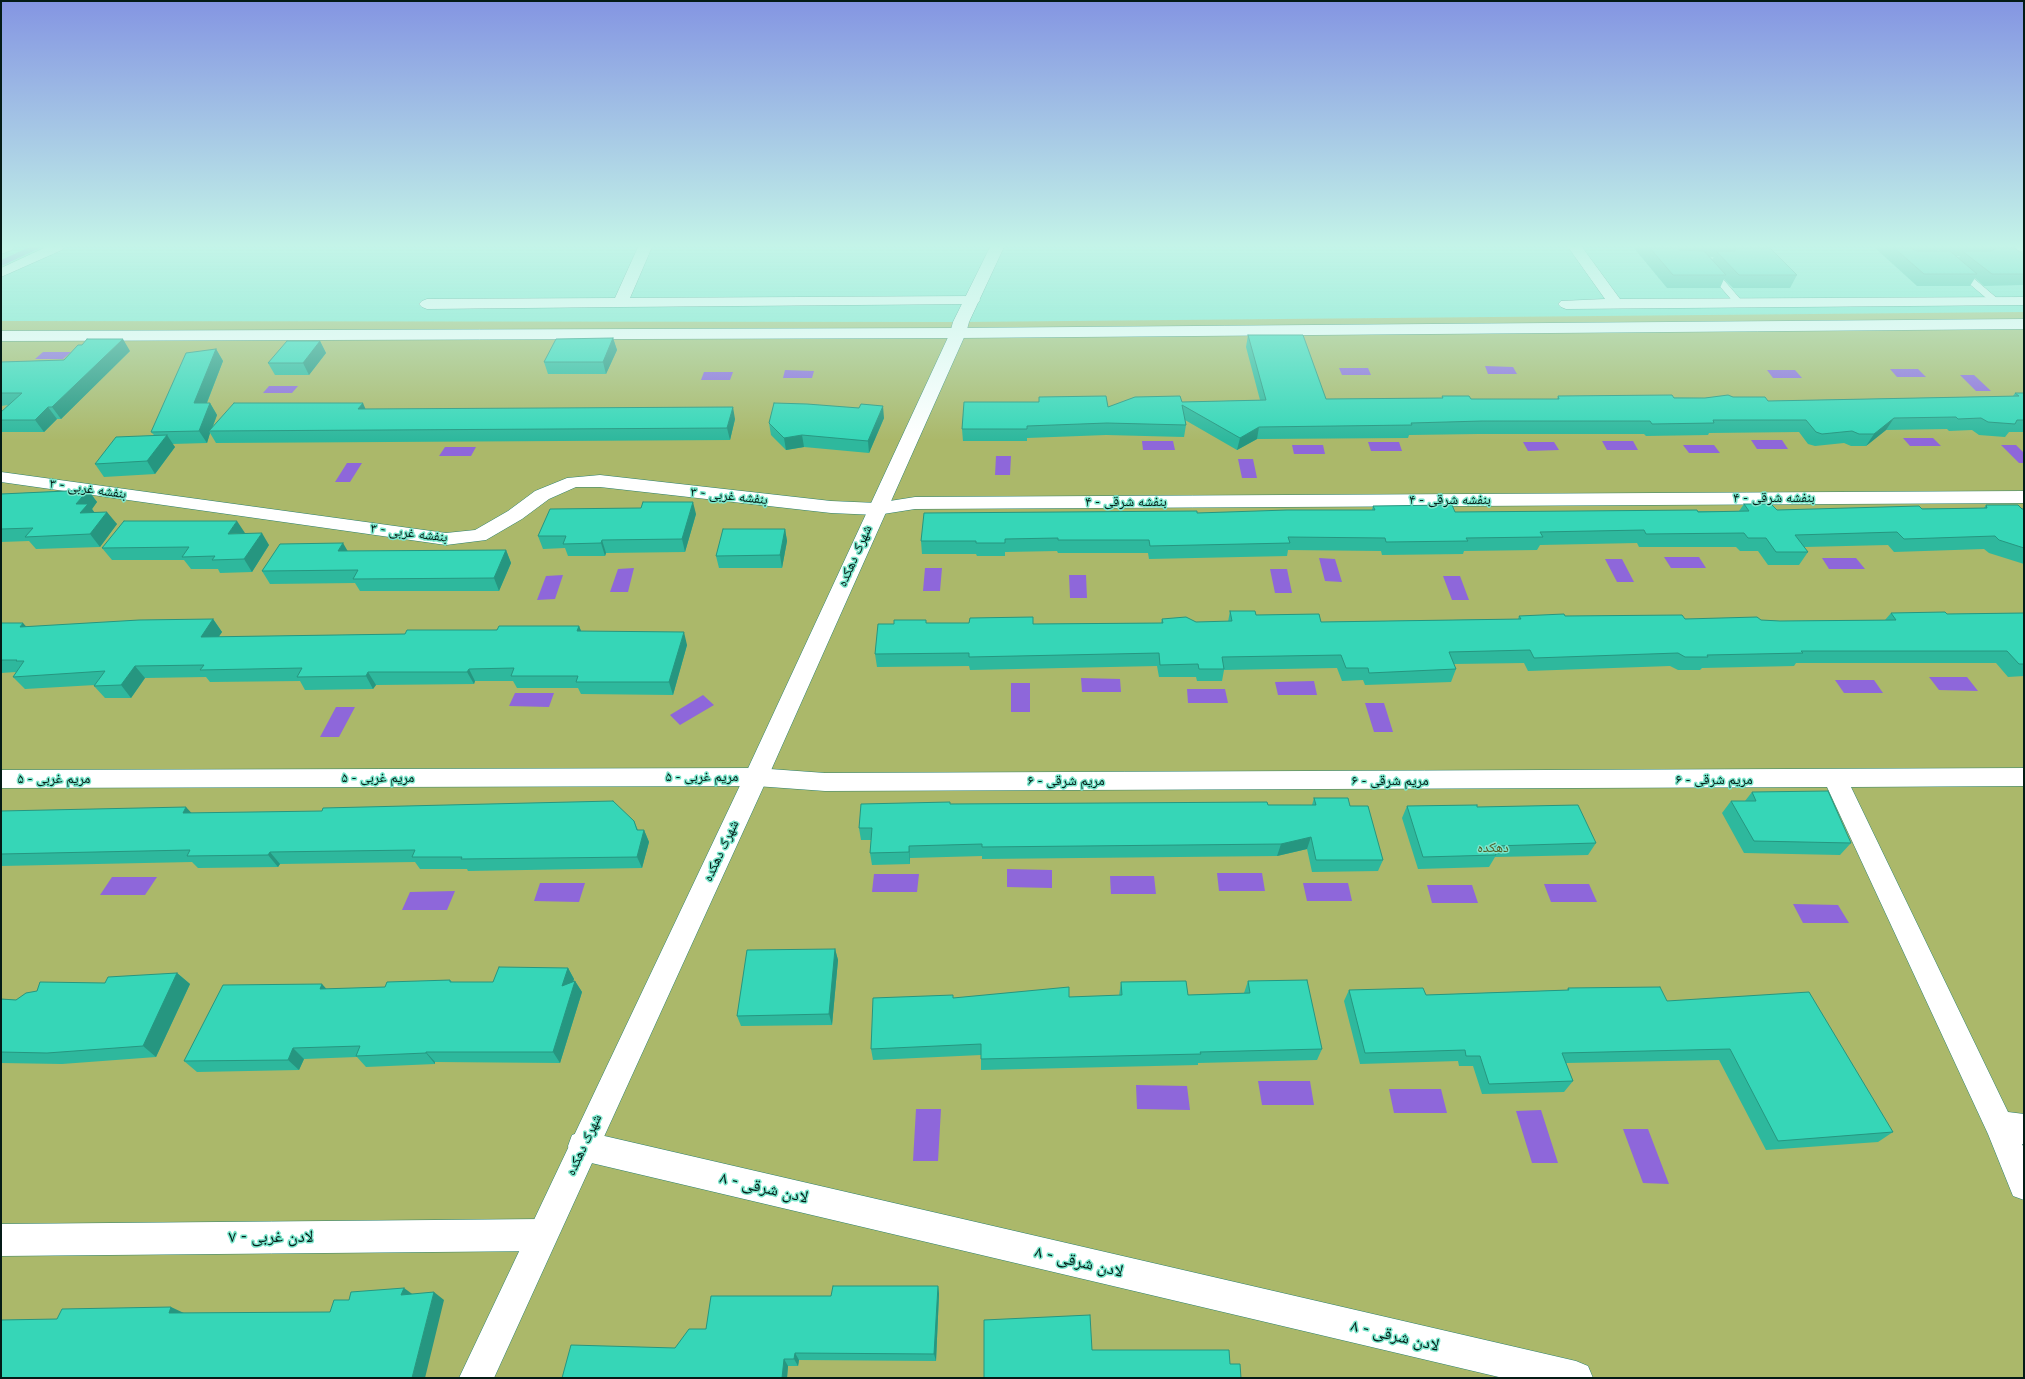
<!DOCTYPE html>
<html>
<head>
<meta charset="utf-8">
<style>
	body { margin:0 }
	#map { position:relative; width:2025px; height:1379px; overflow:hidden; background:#7be6cc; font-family:"PT Sans",sans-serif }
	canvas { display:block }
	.frame { position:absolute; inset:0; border:2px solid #041b16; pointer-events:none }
</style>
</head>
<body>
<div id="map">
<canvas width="2025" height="1379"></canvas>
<div class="frame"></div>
</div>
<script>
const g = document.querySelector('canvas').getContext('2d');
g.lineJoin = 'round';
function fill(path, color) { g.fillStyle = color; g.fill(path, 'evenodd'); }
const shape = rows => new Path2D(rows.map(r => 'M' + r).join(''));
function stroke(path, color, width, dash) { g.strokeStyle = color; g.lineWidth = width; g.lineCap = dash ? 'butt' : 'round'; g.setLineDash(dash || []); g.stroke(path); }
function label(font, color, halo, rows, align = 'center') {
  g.font = font + ' "PT Sans","Noto Naskh Arabic",sans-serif'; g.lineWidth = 3; g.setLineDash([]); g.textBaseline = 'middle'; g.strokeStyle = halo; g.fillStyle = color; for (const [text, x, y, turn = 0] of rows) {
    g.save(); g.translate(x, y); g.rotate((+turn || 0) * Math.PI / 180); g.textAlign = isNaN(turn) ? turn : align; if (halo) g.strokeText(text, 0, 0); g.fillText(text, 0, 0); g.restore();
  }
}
const green = shape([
	[2024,312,2024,1378,1,1378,1,321,961,322]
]);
const water = shape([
	[43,352,71,352,63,359,35,359],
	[1485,366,1513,367,1517,374,1488,374],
	[1339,368,1368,368,1371,375,1342,375],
	[1890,369,1918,369,1926,377,1897,377],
	[785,370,814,371,812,378,783,378],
	[1767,370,1795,370,1802,378,1773,378],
	[704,372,733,372,730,380,701,380],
	[1960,375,1974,375,1991,391,1976,391],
	[269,386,298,386,292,393,263,393],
	[1903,438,1933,438,1941,446,1910,446],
	[1751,440,1782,440,1788,449,1757,449],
	[1142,441,1173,441,1175,450,1143,450],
	[1602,441,1633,441,1638,450,1607,450],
	[1368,442,1399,442,1402,451,1371,451],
	[1523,442,1554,442,1559,450,1528,451],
	[1292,445,1323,445,1325,454,1294,454],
	[1683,445,1714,445,1720,453,1689,453],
	[2001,445,2016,445,2024,453,2024,463,2019,463],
	[445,447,476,447,471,456,439,456],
	[996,456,1011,456,1010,475,995,475],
	[1238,459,1253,459,1257,478,1242,478],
	[347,463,362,463,350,482,335,482],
	[1664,557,1699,557,1706,568,1671,568],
	[1319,558,1335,559,1342,582,1325,581],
	[1822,558,1856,558,1865,569,1829,569],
	[1605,559,1622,559,1634,582,1617,582],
	[634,568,628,592,610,592,618,569],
	[925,568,942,568,940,591,923,591],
	[1270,569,1287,569,1292,593,1275,593],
	[563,575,555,599,537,600,546,576],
	[1069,575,1086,575,1087,598,1070,598],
	[1443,576,1460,576,1469,600,1452,600],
	[1929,677,1967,677,1978,691,1939,690],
	[1081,678,1120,679,1121,692,1082,692],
	[1835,680,1874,680,1883,693,1844,693],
	[1314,681,1317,695,1278,695,1275,682],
	[1011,683,1030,683,1030,712,1011,712],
	[1187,689,1225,689,1228,703,1188,703],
	[515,693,554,693,549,707,509,706],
	[703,695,714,705,680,725,670,715],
	[1365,703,1384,703,1393,732,1374,732],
	[336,707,355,707,339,737,320,737],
	[1007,869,1052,870,1052,888,1007,887],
	[1217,873,1262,873,1265,891,1219,891],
	[874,874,919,874,917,892,872,892],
	[1110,876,1154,876,1156,894,1111,894],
	[112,877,157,877,145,895,100,895],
	[540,883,585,883,579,902,534,901],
	[1303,883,1348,883,1352,901,1307,901],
	[1544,884,1589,884,1597,902,1551,902],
	[1427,885,1472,885,1478,903,1432,903],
	[455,891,447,910,402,910,410,892],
	[1793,904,1838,905,1849,923,1803,923],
	[1258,1081,1310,1081,1314,1105,1262,1105],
	[1136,1085,1187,1086,1190,1110,1137,1109],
	[1389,1089,1441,1089,1447,1113,1394,1113],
	[916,1109,941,1109,938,1161,913,1161],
	[1541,1110,1558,1163,1532,1163,1516,1111],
	[1623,1129,1648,1129,1669,1184,1643,1183]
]);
const stream = shape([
	[1,263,36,247]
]);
const service = shape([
	[1710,271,1716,271,1742,301,1742,305,1736,305,1710,275,1710,271],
	[1959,271,1965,271,1998,299,1998,303,1992,303,1959,275,1959,271]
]);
const minor = shape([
	[638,247,652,247,630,298,973,296,978,297,980,300,978,303,973,304,620,307,427,309,422,307,419,304,422,301,427,299,615,298,638,247],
	[1568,247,1582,247,1620,299,2024,297,2024,305,1566,309,1561,307,1558,304,1561,301,1605,299,1568,247],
	[2024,319,2024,329,958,338,1,341,1,331,958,328,2024,319],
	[1,472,446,533,475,530,508,511,535,491,567,478,600,475,831,501,877,503,915,497,2024,491,2024,503,915,509,877,515,831,513,600,487,576,487,549,499,522,519,486,540,446,545,1,482,1,472],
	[756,768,825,773,2024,768,2024,786,1851,787,2008,1112,2024,1114,2024,1144,2022,1144,2024,1148,2024,1200,2013,1196,1988,1134,1827,787,825,791,756,786,1,788,1,770,756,768],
	[583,1131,1576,1361,1588,1366,1593,1378,1503,1378,583,1161,572,1157,568,1146,572,1135,583,1131],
	[542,1219,553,1224,558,1235,553,1246,542,1251,1,1256,1,1224,542,1219]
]);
const tertiary = shape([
	[1,247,14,247,12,250,1,254,1,247],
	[46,247,64,247,62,250,1,277,1,268,46,247],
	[990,247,1004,247,969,322,966,333,768,777,494,1378,459,1378,744,777,950,333,953,322,990,247],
	[2015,247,2024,247,2024,252,2017,250,2015,247]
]);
const wall = shape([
	[1633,247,1769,247,1797,275,1790,288,1733,288,1724,279,1720,288,1667,288],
	[1710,257,1714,257,1712,260],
	[1874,247,2013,247,2024,255,2024,285,1984,286,1975,278,1970,286,1917,286],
	[1938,249,1941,251,1937,251],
	[1955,256,1960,256,1958,258],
	[1248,335,1326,399,1442,398,1442,396,1471,399,1557,399,1558,396,1705,398,1733,397,1768,401,2013,396,2015,393,2024,393,2024,432,2009,432,2005,437,1979,435,1972,430,1949,431,1947,429,1886,430,1866,446,1851,446,1844,443,1815,446,1808,444,1799,432,1709,433,1708,435,1646,436,1644,434,1478,434,1409,435,1408,438,1257,439,1237,450,1185,420,1186,425,1184,437,1106,435,1027,438,1027,441,963,441,962,429,1039,402,1039,397,1108,407,1182,402,1260,400,1246,347],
	[613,338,617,350,606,374,548,374,544,362],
	[320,341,326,353,309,375,275,375,268,363],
	[216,349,223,361,207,403,210,403,217,415,213,426,366,409,735,419,730,440,216,443,210,433,207,443,172,444,175,447,155,474,104,477,95,464,154,435,151,432],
	[130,351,61,419,57,419,44,432,2,432,1,431,1,412,8,405,1,406,1,362,64,360],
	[884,418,869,453,804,447,786,450,771,435,769,423],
	[88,490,97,502,92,509,94,512,117,524,100,547,36,549,29,541,1,542,1,494],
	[1744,504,1777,510,1984,508,1986,505,2024,509,2024,564,1989,553,1984,549,1894,552,1888,545,1804,547,1808,552,1799,565,1768,565,1758,551,1740,551,1736,547,1639,547,1637,543,1540,545,1537,550,1464,551,1463,554,1382,555,1381,551,1288,550,1287,556,1149,559,1148,553,1058,553,1057,551,1005,552,1005,556,977,556,976,554,922,554,921,541,1197,513,1372,510,1373,506,1455,512,1739,511],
	[696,514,685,552,606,553,605,556,568,556,565,548,543,549,538,536],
	[785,529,787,541,782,568,719,568,716,556],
	[245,533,269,545,252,572,220,573,218,569,191,569,184,560,112,560,102,548],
	[506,550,511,563,499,591,360,591,355,583,270,584,262,571,348,551],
	[1230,611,1256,615,1321,622,1518,619,1519,616,1565,616,1780,621,1885,620,1891,613,1947,614,2024,613,2024,676,2008,677,1996,663,1796,663,1794,666,1702,668,1700,670,1678,670,1670,666,1528,671,1524,663,1454,664,1456,669,1451,682,1365,685,1363,680,1342,681,1337,668,1224,670,1222,681,1197,681,1196,677,1159,677,1157,666,970,670,969,666,877,667,875,654,894,624,926,620,926,623,1033,624,1161,623,1162,619,1196,622,1228,622],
	[213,619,222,632,218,637,405,634,579,626,581,631,687,645,673,695,581,694,578,688,517,688,513,681,475,681,474,684,376,685,373,689,305,690,300,681,210,682,206,677,145,678,131,698,105,698,94,686,95,685,25,689,13,677,16,672,1,673,1,623,26,627],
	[1752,792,1851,843,1840,855,1744,853,1722,813,1731,801,1745,801],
	[1314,798,1350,806,1383,860,1378,871,1312,872,1307,849,1277,856,982,859,982,856,910,858,910,864,872,865,870,853,871,840,861,840,859,828,950,804,1312,805],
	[1407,806,1477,807,1596,843,1588,855,1495,857,1489,867,1418,869,1402,818],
	[1,811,191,813,634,821,638,830,644,830,649,842,642,868,468,871,467,869,420,869,415,862,280,864,278,867,198,868,192,862,1,866],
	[835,949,838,960,832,1025,741,1026,737,1016],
	[568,968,574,979,573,982,575,981,582,992,560,1063,435,1062,435,1064,366,1067,357,1057,304,1059,299,1070,197,1072,184,1061,327,989,385,987,450,980,452,982,493,982],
	[177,973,190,984,156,1057,62,1064,1,1063,1,999,16,1000,105,983],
	[1248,981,1322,1049,1317,1060,1198,1063,1198,1065,981,1070,981,1055,873,1060,871,1049,1069,997,1119,996,1121,982,1188,995,1244,993],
	[1568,988,1667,1001,1893,1132,1878,1142,1766,1150,1719,1060,1566,1063,1573,1081,1564,1092,1482,1094,1473,1066,1459,1066,1458,1061,1360,1064,1344,1001,1349,990,1426,995,1567,990],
	[938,1286,939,1294,936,1361,799,1360,798,1366,788,1366,787,1378,562,1378,675,1348,706,1329,831,1296]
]);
const shadedWall = shape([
	[613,338,617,350,606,374,603,362],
	[123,339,130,351,61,419,52,407],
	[320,341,326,353,309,375,303,363],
	[216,349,223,361,202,415,194,403],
	[210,403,217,415,211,431,209,431,210,433,207,443,199,431],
	[363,403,368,415,358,409],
	[883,406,884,418,869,453,868,441],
	[48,407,57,419,44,432,35,420],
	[733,407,735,419,730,440,727,428],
	[1894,418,1886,430,1866,446,1874,434],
	[1259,427,1257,439,1237,450,1240,438],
	[167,435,175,447,155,474,147,461],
	[802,435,804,447,786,450,784,438],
	[88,490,97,502,92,509,97,516,80,513,76,504],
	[693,502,696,514,685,552,682,539],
	[107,512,117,524,100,547,90,534],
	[237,521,245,533,228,534],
	[785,529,787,541,782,568,780,555],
	[262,533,269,545,252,572,244,559],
	[602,540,606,553,605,556,601,543],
	[343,543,350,555,338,551],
	[506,550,511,563,499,591,494,578],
	[213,619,222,632,210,650,201,637],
	[23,623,34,635,20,627],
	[579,626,584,638,577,631],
	[684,632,687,645,673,695,669,682],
	[135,666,145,678,131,698,121,685],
	[469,669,475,681,474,684,467,672],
	[368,672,376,685,373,689,366,676],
	[186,807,197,819,183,813],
	[644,830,649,842,642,868,637,857],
	[1311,837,1307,849,1277,856,1281,844],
	[909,846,910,858,910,864,909,852],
	[270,852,280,864,278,867,268,855],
	[835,949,838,960,832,1025,829,1014],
	[568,968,574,979,569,998,562,986],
	[177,973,190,984,156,1057,143,1046],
	[575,981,582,992,560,1063,553,1052],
	[322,984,332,995,320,989],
	[293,1048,304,1059,299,1070,288,1060],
	[426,1052,435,1062,435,1064,426,1053],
	[938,1286,939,1294,936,1361,934,1354],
	[404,1288,415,1296,401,1295],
	[434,1292,444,1300,425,1378,412,1378],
	[171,1307,186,1314,169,1313],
	[795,1353,799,1360,798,1366,794,1359],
	[784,1359,788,1366,787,1378,782,1378]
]);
const building = shape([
	[1649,247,1679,247,1679,250,1704,251,1726,275,1673,275,1649,247],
	[1736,247,1769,247,1797,275,1739,275,1716,251,1735,251,1736,247],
	[1893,247,1913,247,1911,248,1917,251,1950,251,1977,274,1924,274,1893,247],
	[1996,247,2013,247,2024,255,2024,274,1992,274,1962,251,1991,251,1997,248,1996,247],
	[1248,335,1303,335,1326,399,1443,398,1442,396,1469,396,1471,399,1559,399,1558,396,1672,395,1674,398,1705,398,1728,395,1733,397,1765,397,1768,401,2019,396,2015,393,2024,393,2024,420,2017,420,2015,424,1988,422,1981,418,1958,419,1956,417,1894,418,1874,434,1859,434,1852,431,1822,434,1816,432,1806,420,1713,420,1714,423,1652,424,1650,421,1482,421,1411,423,1412,425,1259,427,1240,438,1182,405,1186,425,1107,423,1027,426,1027,429,962,429,964,402,1039,402,1039,397,1106,396,1108,407,1135,397,1180,396,1182,402,1266,400,1248,335],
	[613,338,603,362,544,362,556,339,613,338],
	[87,339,123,339,52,407,48,407,35,420,1,420,1,412,22,393,1,393,1,362,64,360,78,345,82,345,87,339],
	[287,341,320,341,303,363,268,363,287,341],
	[216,349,194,403,210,403,199,431,151,432,186,353,216,349],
	[234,403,363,403,358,409,733,407,727,428,209,431,234,403],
	[774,403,807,404,859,408,861,404,883,406,868,441,802,435,784,438,769,423,774,403],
	[167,435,147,461,95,464,116,437,167,435],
	[88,490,76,504,88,504,80,513,107,512,90,534,25,537,33,528,1,529,1,494,88,490],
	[643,502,693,502,682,539,602,540,601,543,563,544,566,536,538,536,550,509,641,508,643,502],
	[1744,504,1771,504,1777,510,1919,506,1922,509,1987,508,1986,505,2018,505,2022,509,2024,509,2024,548,1999,540,1995,536,1904,539,1897,532,1795,535,1808,552,1776,552,1766,538,1748,538,1744,533,1646,534,1644,530,1540,532,1543,537,1466,538,1468,541,1386,542,1385,538,1288,537,1290,543,1150,546,1149,540,1058,540,1058,538,1005,539,1005,543,976,543,976,541,921,541,924,513,1197,511,1197,513,1287,510,1375,510,1373,506,1452,505,1455,512,1697,510,1698,512,1749,511,1744,504],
	[124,521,237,521,228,534,262,533,244,559,212,560,215,556,182,557,189,547,102,548,124,521],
	[723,529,785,529,780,555,716,556,723,529],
	[343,543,338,551,506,550,494,578,353,579,358,570,262,571,280,544,343,543],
	[1230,611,1255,611,1256,615,1319,614,1321,622,1521,619,1519,616,1564,614,1565,616,1682,615,1685,619,1757,617,1761,620,1780,621,1896,620,1891,613,1945,612,1947,614,2024,613,2024,664,2019,664,2007,651,1801,651,1803,653,1707,655,1708,657,1685,657,1678,653,1534,658,1530,650,1449,652,1456,669,1369,673,1368,668,1346,668,1341,655,1222,657,1224,669,1199,669,1198,664,1160,665,1159,653,969,657,969,653,875,654,878,624,894,624,894,620,926,620,926,623,969,623,970,618,1033,617,1033,624,1163,623,1162,619,1186,617,1196,622,1232,621,1230,611],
	[213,619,201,637,405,634,407,630,497,630,499,626,579,626,577,631,684,632,669,682,576,682,578,676,511,676,514,668,469,669,467,672,368,672,366,676,297,677,302,668,200,670,204,665,135,666,121,685,94,686,105,671,13,677,24,661,16,661,17,660,1,660,1,623,23,623,20,627,139,620,213,619],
	[1828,791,1851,843,1754,841,1731,801,1756,801,1752,792,1828,791],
	[1314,798,1348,798,1350,806,1368,806,1383,860,1316,860,1311,837,1281,844,982,847,982,844,909,846,909,852,870,853,872,828,859,828,861,804,950,802,950,804,1267,802,1268,805,1316,805,1314,798],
	[613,801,634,821,637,830,644,830,637,857,461,859,462,857,412,857,415,850,270,852,268,855,187,856,190,850,1,854,1,811,186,807,183,813,322,811,323,808,613,801],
	[1477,805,1477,807,1578,805,1596,843,1492,846,1496,855,1423,857,1407,806,1477,805],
	[835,949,829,1014,737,1016,747,950,835,949],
	[499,967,568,968,562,986,575,981,553,1052,426,1052,426,1053,356,1056,360,1046,293,1048,288,1060,184,1061,223,985,322,984,320,989,385,987,387,982,450,980,450,982,493,982,499,967],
	[177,973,143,1046,47,1053,1,1052,1,999,16,1000,26,993,37,991,40,982,105,983,108,977,177,973],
	[1307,980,1322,1049,1200,1052,1201,1054,981,1059,981,1044,871,1049,873,998,953,995,953,998,1069,987,1069,997,1122,995,1121,982,1186,981,1188,995,1250,993,1248,981,1307,980],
	[1660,987,1667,1001,1809,992,1893,1132,1778,1141,1730,1049,1562,1053,1573,1081,1489,1084,1480,1056,1466,1056,1465,1050,1365,1053,1349,990,1423,988,1426,995,1569,990,1568,988,1660,987],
	[833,1286,938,1286,934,1354,795,1353,794,1359,784,1359,782,1378,562,1378,571,1345,675,1348,689,1329,706,1329,711,1296,831,1296,833,1286],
	[404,1288,401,1295,434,1292,412,1378,1,1378,1,1320,57,1319,62,1309,171,1307,169,1313,330,1312,334,1300,349,1300,351,1292,404,1288],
	[1090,1315,1092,1350,1229,1350,1230,1364,1240,1364,1241,1378,984,1378,984,1320,1090,1315]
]);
const streetNames = [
	["بنفشه غربی - ۳",88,489,8],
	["بنفشه غربی - ۳",729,496,6],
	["بنفشه شرقی - ۴",1774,498],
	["بنفشه شرقی - ۴",1450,500],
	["بنفشه شرقی - ۴",1126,502],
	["بنفشه غربی - ۳",409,533,7],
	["شهرک دهکده",855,556,-66],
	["مریم غربی - ۵",702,777],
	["مریم غربی - ۵",378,778],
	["مریم غربی - ۵",54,779],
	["مریم شرقی - ۶",1714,780],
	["مریم شرقی - ۶",1066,781],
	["مریم شرقی - ۶",1390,781],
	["شهرک دهکده",721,851,-65],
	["شهرک دهکده",584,1145,-65]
];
const parkNames = [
	["دهکده",1493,848]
];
const nearStreetnames = [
	["لادن شرقی - ۸",764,1188,13],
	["لادن غربی - ۷",271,1237],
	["لادن شرقی - ۸",1079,1262,13],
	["لادن شرقی - ۸",1395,1336,13]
];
fill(green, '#abb86a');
fill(water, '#8e67da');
stroke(stream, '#8e67da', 5.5);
stroke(service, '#2c816f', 1);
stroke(minor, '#2c816f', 1);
stroke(tertiary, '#2c816f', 1);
fill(service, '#fff');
fill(minor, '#fff');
fill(tertiary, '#fff');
fill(wall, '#2eb89d');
fill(shadedWall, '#269680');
fill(building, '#36d6b7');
stroke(building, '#269680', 1);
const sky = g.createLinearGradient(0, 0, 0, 440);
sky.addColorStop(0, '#8495e2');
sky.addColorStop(0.56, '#c4f4e8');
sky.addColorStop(1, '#c4f4e800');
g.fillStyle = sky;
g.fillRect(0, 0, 2025, 440);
label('14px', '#041b16', '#7be6cc', streetNames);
label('14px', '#525a22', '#7be6cc', parkNames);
label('17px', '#041b16', '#7be6cc', nearStreetnames);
</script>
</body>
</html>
